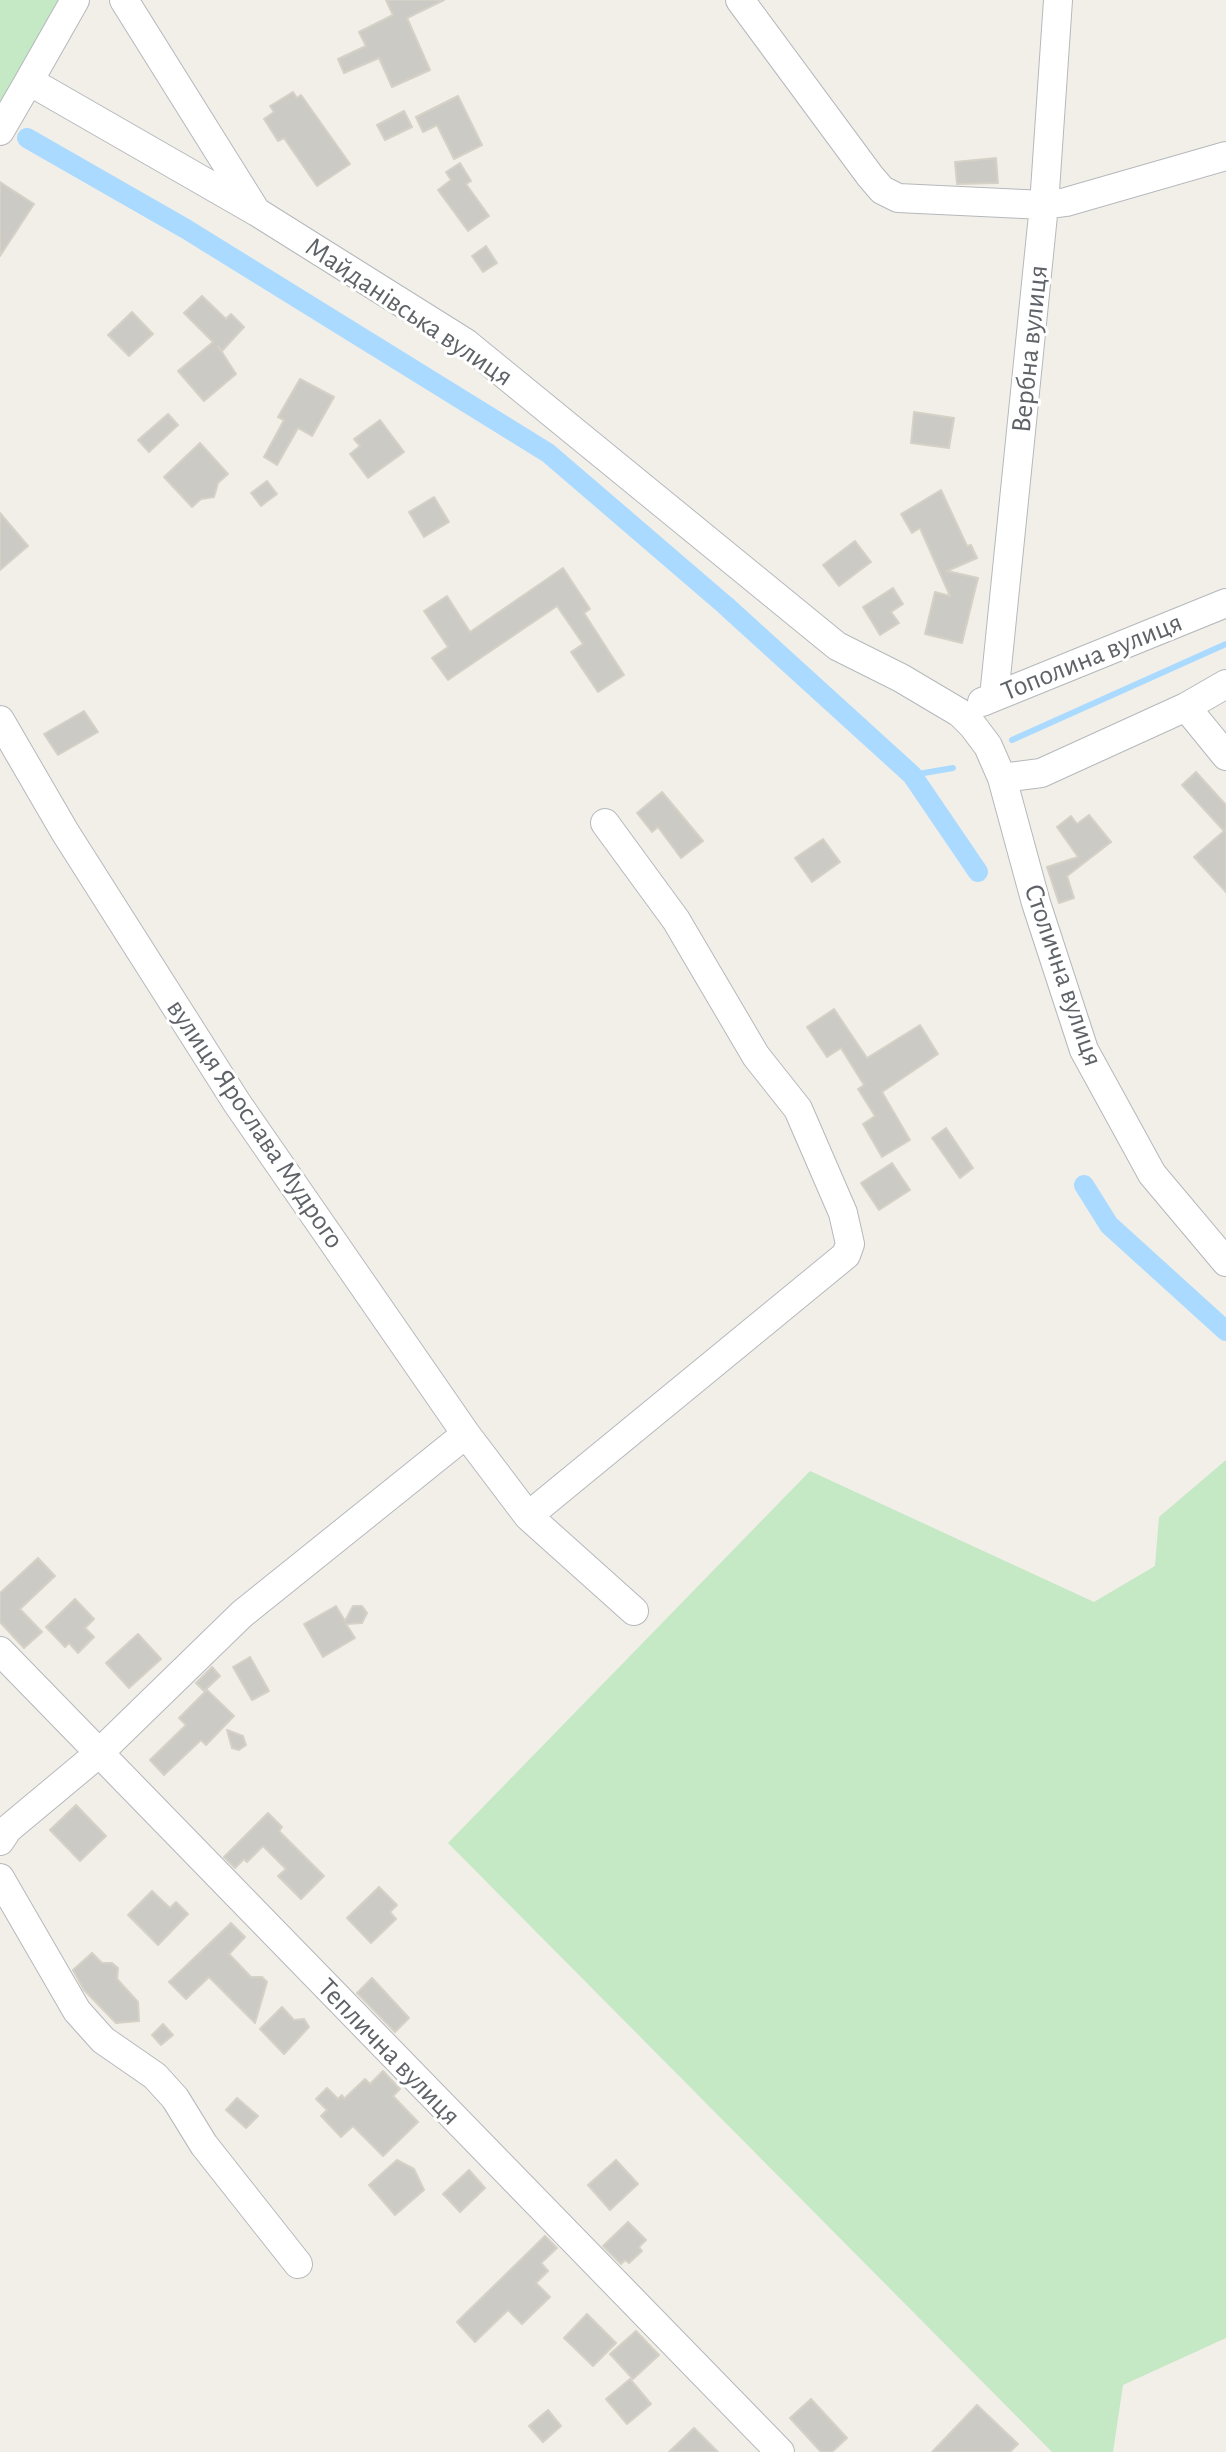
<!DOCTYPE html>
<html>
<head>
<meta charset="utf-8">
<style>
	body { margin:0 }
	canvas { display:block; background:#f1efe8 }
</style>
</head>
<body>
<canvas width="1226" height="2452"></canvas>
<script>
const g = document.querySelector('canvas').getContext('2d');
g.lineJoin = 'round';
function fill(path, color) { g.fillStyle = color; g.fill(path, 'evenodd'); }
const shape = rows => new Path2D(rows.map(r => 'M' + r).join(''));
function stroke(path, color, width, dash) { g.strokeStyle = color; g.lineWidth = width; g.lineCap = dash ? 'butt' : 'round'; g.setLineDash(dash || []); g.stroke(path); }
function label(font, color, halo, rows, align = 'center') {
  g.font = font + ' "Alegreya Sans",sans-serif'; g.lineWidth = 6; g.setLineDash([]); g.textBaseline = 'middle'; g.strokeStyle = halo; g.fillStyle = color; for (const [text, x, y, turn = 0] of rows) {
    g.save(); g.translate(x, y); g.rotate((+turn || 0) * Math.PI / 180); g.textAlign = isNaN(turn) ? turn : align; if (halo) g.strokeText(text, 0, 0); g.fillText(text, 0, 0); g.restore();
  }
}
const green = shape([
	[0,0,60,0,0,114],
	[1226,1460,1226,2338,1123,2385,1113,2452,1052,2452,448,1843,810,1471,1094,1602,1155,1566,1159,1517]
]);
const stream = shape([
	[1012,740,1226,644],
	[912,775,953,768]
]);
const canal = shape([
	[27,138,186,229,548,453,725,605,912,775,978,872],
	[1084,1185,1109,1225,1226,1331]
]);
const building = shape([
	[386,0,444,0,407,18,430,70,392,87,379,58,344,73,338,59,366,46,359,32,393,15,386,0],
	[293,92,297,98,301,95,350,164,317,186,284,138,278,141,264,119,274,112,270,106,293,92],
	[458,96,482,145,454,159,437,125,423,132,416,117,458,96],
	[404,111,412,127,385,140,377,125,404,111],
	[996,158,998,183,957,184,955,162,996,158],
	[460,163,471,181,466,184,489,216,468,231,438,190,451,180,446,172,460,163],
	[0,182,34,204,0,256,0,182],
	[486,246,497,263,483,272,472,256,486,246],
	[202,296,226,319,231,314,244,327,222,351,218,346,236,374,204,401,178,371,213,342,184,313,202,296],
	[132,312,153,334,129,356,108,335,132,312],
	[300,379,334,397,312,436,298,428,277,465,264,457,284,420,278,417,300,379],
	[914,412,954,418,949,448,911,443,914,412],
	[168,414,178,425,149,452,138,440,168,414],
	[380,420,404,452,368,478,350,454,360,446,354,439,380,420],
	[200,443,228,474,218,483,214,497,201,499,192,507,164,477,200,443],
	[267,481,277,494,261,506,251,493,267,481],
	[941,490,967,546,971,545,977,558,947,571,978,578,962,643,925,634,935,592,950,596,920,528,912,533,901,514,941,490],
	[434,497,449,522,424,537,409,512,434,497],
	[0,513,28,546,0,570,0,513],
	[855,541,871,562,839,586,823,565,855,541],
	[563,568,590,609,584,613,624,675,598,692,571,652,583,644,557,606,448,680,432,658,448,647,424,611,447,596,470,632,563,568],
	[893,588,903,604,891,612,899,623,880,635,863,607,893,588],
	[84,711,98,732,58,755,44,734,84,711],
	[1196,772,1226,805,1226,892,1194,857,1224,831,1182,785,1196,772],
	[662,792,703,841,681,858,658,827,652,832,637,813,662,792],
	[1089,815,1111,842,1067,876,1074,898,1059,903,1047,867,1078,857,1057,827,1071,816,1077,824,1089,815],
	[823,839,840,862,812,882,795,858,823,839],
	[834,1009,867,1058,920,1025,938,1054,882,1092,910,1140,882,1157,863,1124,875,1116,858,1089,864,1085,841,1048,827,1057,807,1027,834,1009],
	[946,1128,973,1168,960,1178,932,1138,946,1128],
	[892,1163,910,1190,879,1210,861,1183,892,1163],
	[38,1558,55,1576,20,1609,42,1632,24,1648,0,1622,0,1593,38,1558],
	[75,1599,94,1619,85,1628,94,1637,78,1653,69,1643,65,1647,46,1627,75,1599],
	[336,1606,345,1621,353,1606,362,1606,367,1613,362,1623,346,1624,355,1638,323,1657,304,1624,336,1606],
	[138,1634,161,1659,129,1688,106,1663,138,1634],
	[250,1657,269,1691,252,1700,233,1667,250,1657],
	[212,1667,220,1676,204,1691,196,1683,212,1667],
	[207,1690,234,1716,206,1745,201,1740,164,1775,150,1760,186,1725,179,1718,207,1690],
	[227,1730,243,1736,246,1745,239,1750,232,1748,227,1730],
	[76,1805,106,1836,80,1861,50,1830,76,1805],
	[268,1813,282,1827,279,1831,324,1876,301,1899,278,1876,286,1869,263,1846,247,1862,244,1859,235,1868,224,1857,268,1813],
	[379,1887,397,1905,390,1912,396,1919,371,1943,347,1918,379,1887],
	[152,1891,170,1908,176,1902,188,1914,158,1945,128,1915,152,1891],
	[231,1923,245,1937,229,1954,251,1977,262,1977,267,1982,255,2023,209,1977,186,1999,169,1982,231,1923],
	[92,1953,102,1963,112,1963,118,1968,117,1979,138,2002,139,2021,116,2023,84,1990,73,1970,92,1953],
	[372,1978,409,2018,395,2032,357,1993,372,1978],
	[282,2007,294,2020,304,2019,309,2027,284,2054,260,2029,282,2007],
	[163,2024,173,2035,161,2045,152,2035,163,2024],
	[383,2071,400,2089,393,2096,418,2122,383,2156,353,2126,341,2137,321,2116,327,2110,316,2099,327,2088,338,2099,342,2095,344,2099,365,2079,370,2084,383,2071],
	[237,2098,258,2116,246,2128,226,2110,237,2098],
	[397,2160,414,2169,424,2190,395,2215,369,2185,397,2160],
	[616,2160,638,2184,610,2210,588,2185,616,2160],
	[469,2170,485,2188,460,2212,443,2194,469,2170],
	[628,2222,646,2240,639,2247,642,2251,629,2263,625,2260,621,2264,603,2246,628,2222],
	[545,2236,557,2248,541,2263,548,2271,536,2283,550,2297,522,2324,508,2310,475,2342,457,2322,545,2236],
	[587,2314,616,2343,593,2366,564,2338,587,2314],
	[636,2331,659,2355,633,2379,610,2354,636,2331],
	[630,2379,651,2404,627,2424,606,2399,630,2379],
	[811,2399,847,2438,832,2452,821,2452,790,2418,811,2399],
	[977,2405,1018,2444,1010,2452,932,2452,977,2405],
	[548,2410,561,2426,543,2442,529,2426,548,2410],
	[694,2428,718,2452,669,2452,694,2428]
]);
const minor = shape([
	[75,0,29,81,257,212,466,343,837,646,901,678,960,713,973,726,988,746,1002,778,1036,903,1084,1050,1152,1174,1226,1262],
	[124,0,254,208],
	[740,0,870,176,882,190,898,198,1044,205,1066,202,1226,156],
	[0,131,29,81],
	[994,697,1044,205,1058,0],
	[982,702,1226,603],
	[1186,707,1226,756],
	[0,720,65,832,237,1103,466,1434,528,1516,634,1611],
	[1002,778,1041,773,1186,707,1226,684],
	[528,1516,846,1255,850,1244,843,1213,798,1109,756,1056,676,920,605,823],
	[0,1651,780,2452],
	[0,1841,8,1829,98,1754,242,1614,466,1434],
	[0,1878,77,2011,103,2040,155,2076,175,2098,204,2145,298,2264]
]);
const streetNames = [
	["Майданівська вулиця",409,312,34],
	["Вербна вулиця",1030,349,-84],
	["Тополина вулиця",1092,657,-22],
	["Столична вулиця",1063,975,71],
	["вулиця Ярослава Мудрого",255,1124,56],
	["Теплична вулиця",389,2052,46]
];
fill(green, '#c5e8c5');
stroke(stream, '#aadaff', 6);
stroke(canal, '#aadaff', 20);
fill(building, '#cccac5');
stroke(building, '#d6d1c6', 2);
stroke(minor, '#b5b8bc', 30);
stroke(minor, '#fff', 28);
label('28px', '#5f6368', '#fff', streetNames);
</script>
</body>
</html>
